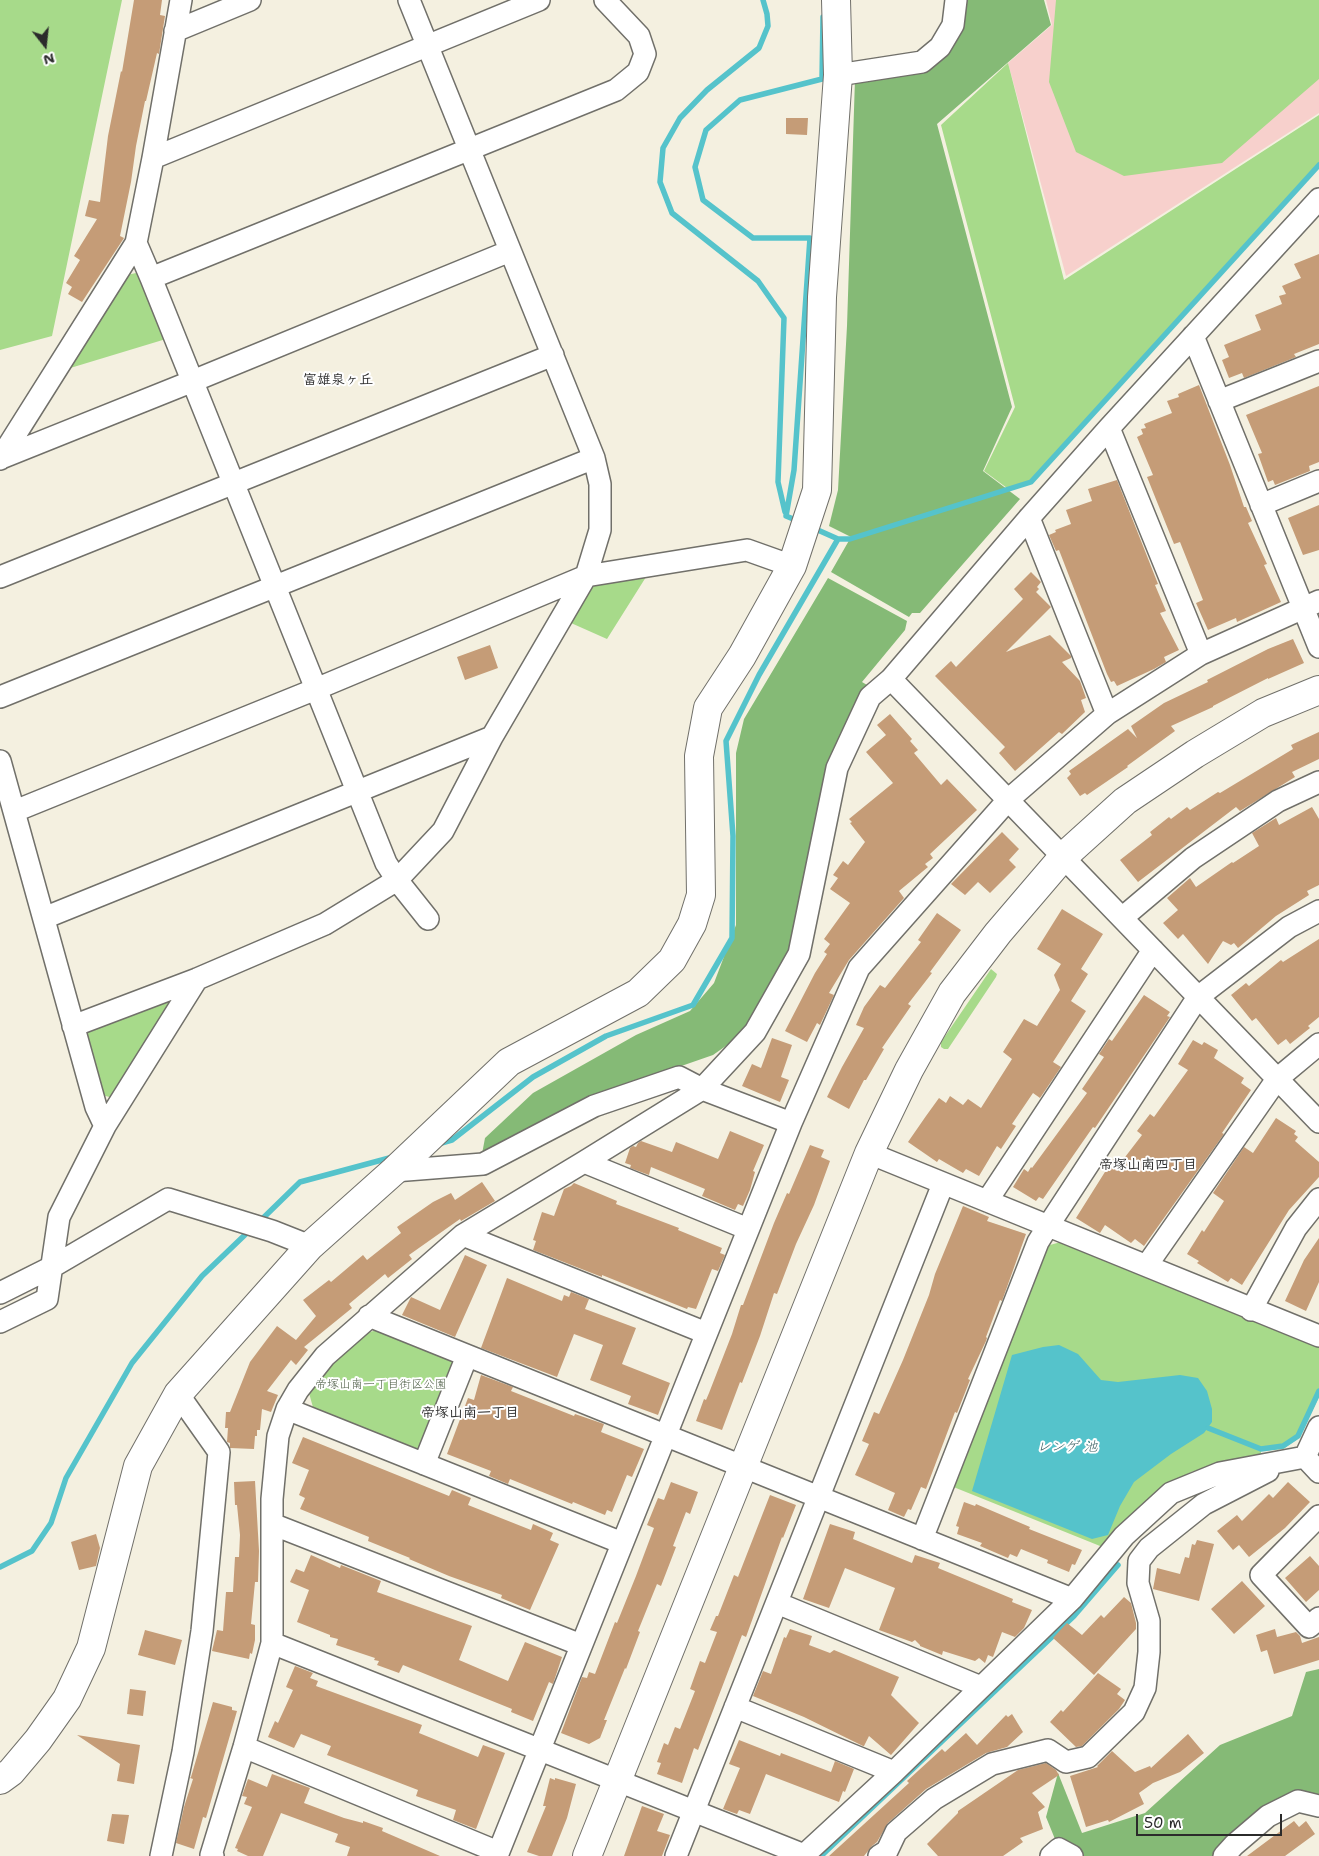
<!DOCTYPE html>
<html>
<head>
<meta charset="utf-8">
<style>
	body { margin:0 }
	#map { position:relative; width:1319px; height:1856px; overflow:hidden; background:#f4f0e0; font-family:"Shantell Sans",sans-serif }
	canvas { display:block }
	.north { position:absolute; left:20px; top:20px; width:50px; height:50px; -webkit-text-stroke:4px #fff; paint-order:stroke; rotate:164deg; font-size:14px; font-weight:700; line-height:20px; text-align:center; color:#2b2b2b }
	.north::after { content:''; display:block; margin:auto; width:18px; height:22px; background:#2b2b2b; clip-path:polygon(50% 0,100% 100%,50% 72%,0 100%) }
	.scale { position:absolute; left:1136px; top:1814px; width:146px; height:22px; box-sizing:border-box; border:2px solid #2b2b2b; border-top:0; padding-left:6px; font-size:15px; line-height:18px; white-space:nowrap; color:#2b2b2b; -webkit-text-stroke:4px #fff; paint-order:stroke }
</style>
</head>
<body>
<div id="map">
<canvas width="1319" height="1856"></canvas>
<div class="north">N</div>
<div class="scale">50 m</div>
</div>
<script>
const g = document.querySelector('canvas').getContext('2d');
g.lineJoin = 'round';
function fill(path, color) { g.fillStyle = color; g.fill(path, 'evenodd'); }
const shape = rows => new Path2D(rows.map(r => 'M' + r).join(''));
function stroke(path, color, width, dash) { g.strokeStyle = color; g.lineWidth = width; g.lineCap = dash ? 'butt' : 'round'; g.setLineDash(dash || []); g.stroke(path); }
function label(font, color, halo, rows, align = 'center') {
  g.font = font + ' "Shantell Sans","Klee One",sans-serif'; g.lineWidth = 4; g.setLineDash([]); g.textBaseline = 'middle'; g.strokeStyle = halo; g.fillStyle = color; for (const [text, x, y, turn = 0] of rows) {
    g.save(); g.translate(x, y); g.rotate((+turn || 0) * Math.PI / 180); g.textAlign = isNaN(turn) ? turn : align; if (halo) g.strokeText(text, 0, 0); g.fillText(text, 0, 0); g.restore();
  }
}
const built = shape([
	[1046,0,1319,0,1319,113,1066,276,1008,63,1052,25]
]);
const green = shape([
	[0,0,122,0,52,336,0,350],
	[1056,0,1319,0,1319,79,1222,163,1124,176,1076,152,1049,82],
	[1008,63,1064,280,1319,115,1319,163,1031,480,1007,488,984,471,1015,407,941,125],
	[136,273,143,281,166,339,67,369,127,275],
	[646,577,607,639,571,623,592,584],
	[991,969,997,974,996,977,948,1049,944,1049,941,1047,941,1042],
	[166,1000,170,1005,113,1098,102,1095,85,1037,86,1032],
	[1061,1242,1319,1345,1319,1397,1299,1438,1283,1449,1261,1451,1261,1455,1228,1461,1191,1472,1168,1485,1105,1548,951,1486,1046,1246],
	[377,1330,458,1363,422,1453,314,1411,309,1393,338,1356,363,1334]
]);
const forest = shape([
	[963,0,1044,0,1051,25,937,124,1012,407,983,471,1020,499,920,613,912,613,909,617,831,572,851,537,829,526,838,490,847,326,855,79,920,69],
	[828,578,907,621,905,630,862,682,867,685,853,709,841,735,825,781,792,941,776,979,749,1022,730,1043,713,1055,595,1096,482,1154,485,1138,533,1093,636,1035,690,1011,714,983,736,925,736,753,744,719],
	[1319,1669,1319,1799,1215,1856,1084,1856,1057,1844,1046,1817,1058,1773,1082,1833,1145,1813,1220,1745,1292,1716,1306,1672]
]);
const water = shape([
	[1059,1345,1078,1354,1101,1380,1118,1382,1180,1375,1198,1378,1207,1391,1212,1409,1212,1422,1204,1433,1171,1454,1134,1482,1120,1506,1108,1535,1092,1539,972,1491,1012,1355,1043,1347]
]);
const stream = shape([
	[763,0,767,14,768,26,759,48,707,90,680,118,663,148,660,182,672,213,758,281,784,318,778,482,785,512],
	[798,521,786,516,794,470,810,238,753,238,703,200,695,167,706,130,740,100,822,79,823,17],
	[838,539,850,539,1031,482,1319,165],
	[438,1144,452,1140,533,1077,606,1036,693,1005,732,938,733,836,726,741,759,675,838,539,811,527],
	[259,1222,300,1182,393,1157],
	[1208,1428,1261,1449,1283,1446,1298,1436,1319,1391],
	[0,1567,32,1551,51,1523,66,1478,132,1363,202,1276,250,1230],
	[821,1856,1074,1616,1118,1565]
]);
const building = shape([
	[134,0,162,0,160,15,165,16,159,54,157,53,146,101,145,101,136,146,131,182,120,236,124,238,82,302,68,294,72,287,66,283,80,260,74,256,97,219,85,216,89,200,100,202,108,136,121,71,122,72],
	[786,118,808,118,807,135,786,134],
	[1319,254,1319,344,1294,354,1296,357,1244,378,1242,373,1229,378,1222,360,1229,357,1224,345,1261,330,1255,315,1282,304,1279,296,1286,294,1282,286,1301,278,1294,264],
	[1199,385,1230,465,1244,507,1246,507,1252,521,1248,523,1267,564,1264,565,1281,602,1237,622,1236,618,1208,630,1196,603,1203,600,1180,542,1174,544,1147,477,1153,475,1137,437,1143,434,1141,429,1146,428,1144,424,1172,413,1167,401,1179,397,1178,394],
	[1319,386,1319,462,1309,466,1310,471,1275,485,1273,480,1268,482,1258,454,1262,453,1246,415],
	[1117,480,1158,584,1155,585,1166,611,1160,613,1179,650,1164,657,1166,662,1154,669,1117,686,1114,681,1111,682,1107,674,1059,550,1056,551,1049,535,1056,532,1055,530,1071,524,1066,510,1092,501,1088,489],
	[1319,505,1319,550,1303,555,1288,518],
	[1031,572,1041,582,1037,587,1039,589,1036,592,1051,607,1006,652,1050,635,1071,656,1071,658,1062,662,1080,681,1086,698,1081,700,1085,712,1062,734,1059,732,1015,771,999,753,1005,747,935,676,951,661,956,667,1023,599,1014,589],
	[1293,639,1304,663,1268,679,1268,678,1213,706,1213,707,1171,726,1175,731,1127,766,1128,767,1087,795,1085,793,1080,796,1067,778,1071,774,1069,771,1128,729,1137,738,1131,726,1164,703,1208,682,1207,680,1268,649],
	[490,645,498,668,465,680,457,657],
	[890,714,912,739,910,741,918,750,914,753,941,785,947,779,977,810,930,854,933,858,925,864,928,867,899,891,904,898,849,960,829,993,834,995,820,1025,817,1023,807,1042,785,1031,815,973,827,954,824,952,830,944,824,939,850,903,830,889,838,878,833,875,843,861,848,865,865,842,850,823,852,822,849,819,893,783,866,752,886,735,877,725],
	[1319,732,1319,759,1292,772,1295,777,1240,811,1236,807,1138,882,1120,860,1152,835,1150,832,1169,817,1171,819,1187,807,1190,810,1218,792,1220,793,1293,749,1291,745],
	[1312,807,1319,819,1319,885,1307,891,1309,895,1276,916,1238,948,1234,943,1231,945,1223,941,1208,964,1183,934,1178,939,1163,923,1178,910,1167,898,1190,878,1196,887,1232,862,1233,863,1259,846,1252,833,1276,818,1279,825],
	[1002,832,1019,849,1009,860,1016,867,990,893,978,882,965,895,951,884],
	[1062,909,1103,934,1081,969,1088,974,1071,1001,1086,1011,1053,1062,1061,1067,1040,1098,1033,1093,1012,1124,1016,1126,1001,1149,997,1146,979,1176,966,1169,963,1173,939,1159,937,1162,908,1142,926,1116,939,1098,946,1103,950,1096,963,1105,968,1099,981,1108,1012,1059,1003,1052,1024,1019,1037,1026,1060,990,1054,975,1061,964,1037,949],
	[937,913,961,930,930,972,932,973,908,1004,911,1006,882,1048,884,1049,866,1080,864,1080,849,1109,827,1097,842,1067,864,1028,856,1025,864,1007,880,985,885,988,921,942,918,940],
	[1319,939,1319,1017,1308,1026,1310,1028,1290,1044,1286,1039,1278,1045,1256,1018,1252,1021,1231,995,1246,983,1249,986,1281,960,1283,962],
	[1144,995,1170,1012,1167,1016,1170,1017,1095,1128,1093,1127,1043,1199,1039,1197,1036,1201,1013,1187,1024,1169,1028,1172,1031,1167,1032,1168,1087,1093,1082,1089,1104,1057,1099,1054,1109,1039,1112,1041],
	[772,1038,792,1045,781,1077,789,1080,780,1102,742,1086,752,1064,761,1068],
	[1193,1040,1202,1045,1204,1042,1218,1050,1214,1058,1244,1078,1241,1083,1251,1090,1222,1133,1224,1134,1144,1246,1135,1239,1131,1243,1105,1225,1100,1233,1076,1218,1115,1156,1122,1161,1142,1135,1137,1131,1150,1114,1154,1117,1188,1070,1178,1064],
	[1276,1118,1296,1131,1294,1134,1298,1137,1295,1141,1319,1162,1319,1177,1289,1210,1242,1285,1231,1278,1228,1282,1197,1263,1199,1261,1187,1254,1202,1230,1204,1232,1224,1201,1213,1193,1244,1147,1253,1153],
	[730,1131,764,1145,753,1171,755,1172,750,1190,743,1206,738,1204,735,1210,702,1196,705,1189,651,1167,649,1175,630,1168,631,1165,625,1163,630,1148,633,1146,636,1147,638,1143,641,1141,672,1152,676,1142,718,1159],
	[810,1145,824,1150,821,1157,830,1161,814,1205,796,1244,777,1294,774,1293,760,1336,742,1383,740,1382,722,1430,696,1421,704,1399,706,1400,709,1393,732,1334,741,1305,743,1305,774,1223,787,1193,789,1194],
	[482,1182,495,1201,461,1221,460,1219,409,1255,412,1259,388,1278,385,1274,349,1304,352,1308,304,1347,308,1350,296,1365,291,1360,267,1391,278,1395,271,1412,262,1409,260,1430,257,1430,257,1436,255,1436,254,1449,230,1448,230,1443,227,1442,228,1428,225,1428,226,1412,230,1412,250,1362,277,1326,296,1340,316,1316,303,1300,329,1280,331,1282,363,1255,367,1260,401,1233,397,1227,433,1202,451,1193,455,1200],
	[574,1183,617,1201,616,1204,679,1228,678,1230,722,1248,720,1253,725,1255,718,1271,712,1269,696,1309,688,1307,687,1309,602,1275,602,1277,533,1250,536,1241,533,1240,542,1212,554,1216,564,1189,571,1186],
	[963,1206,989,1217,987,1221,1026,1234,1002,1301,1000,1300,986,1337,987,1338,986,1341,968,1379,970,1380,957,1413,955,1412,926,1489,921,1487,911,1510,908,1509,904,1517,888,1510,895,1493,855,1475,869,1444,862,1441,874,1412,879,1414,903,1360,929,1295,935,1274],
	[1319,1238,1319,1282,1306,1311,1285,1301,1304,1260],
	[465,1255,487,1265,455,1337,402,1315,411,1297,440,1310],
	[507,1278,562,1301,564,1295,569,1297,571,1292,589,1299,585,1309,636,1328,622,1364,670,1383,658,1415,628,1404,631,1396,590,1380,603,1345,574,1334,557,1377,481,1348],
	[481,1375,513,1387,511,1391,574,1416,575,1414,604,1424,601,1432,644,1449,632,1477,627,1475,612,1512,607,1510,605,1515,573,1502,572,1504,510,1479,508,1484,489,1476,491,1471,447,1454,468,1398,474,1400],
	[303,1437,449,1496,452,1490,471,1498,468,1505,531,1530,533,1524,553,1533,550,1540,559,1544,530,1610,501,1598,502,1595,449,1576,409,1559,410,1558,368,1541,369,1537,300,1509,305,1498,299,1495,309,1470,292,1463],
	[255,1481,259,1551,258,1582,255,1582,251,1624,255,1625,255,1640,252,1654,250,1653,249,1659,212,1651,217,1630,223,1631,226,1592,233,1592,235,1557,239,1557,240,1535,237,1505,235,1505,234,1482],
	[671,1482,698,1492,690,1514,686,1512,673,1546,676,1547,661,1586,657,1584,638,1631,640,1632,626,1669,625,1668,604,1720,607,1720,600,1738,589,1744,561,1733,582,1677,587,1678,589,1672,595,1674,615,1622,617,1623,636,1576,654,1528,647,1525,658,1498,664,1500],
	[1288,1482,1310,1502,1285,1528,1249,1557,1239,1545,1233,1550,1217,1531,1237,1515,1242,1521,1269,1494,1273,1498],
	[770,1495,796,1505,783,1538,782,1537,746,1637,742,1635,698,1750,694,1748,682,1783,657,1774,661,1763,657,1762,664,1743,668,1745,675,1727,680,1729,695,1691,690,1689,700,1661,705,1663,717,1632,710,1630,716,1616,718,1616,734,1575,738,1577],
	[964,1502,975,1506,976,1504,1030,1527,1029,1529,1082,1550,1075,1565,1072,1564,1069,1572,1047,1563,1048,1560,1021,1549,1017,1557,1010,1554,1008,1558,980,1546,982,1543,957,1534,959,1527,956,1526],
	[830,1524,855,1532,853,1539,912,1563,915,1555,940,1563,938,1568,1013,1599,1012,1602,1032,1610,1024,1628,1015,1637,1002,1632,993,1657,988,1655,985,1663,979,1658,975,1661,943,1651,942,1655,920,1646,920,1645,915,1640,912,1642,879,1630,895,1588,845,1568,829,1608,803,1599],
	[96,1534,100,1548,96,1566,79,1570,71,1542],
	[1197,1540,1214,1544,1199,1601,1153,1589,1157,1568,1180,1574,1185,1557,1189,1558,1192,1544,1195,1545],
	[311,1555,340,1568,341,1565,381,1581,377,1592,472,1626,459,1660,508,1681,525,1642,562,1657,553,1684,549,1682,533,1721,511,1712,512,1709,403,1665,399,1673,377,1665,379,1661,374,1660,375,1658,336,1645,338,1639,330,1637,330,1635,297,1622,309,1590,290,1582,296,1569,304,1572],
	[1310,1556,1319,1566,1319,1590,1306,1602,1285,1578],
	[1242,1581,1265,1606,1234,1634,1211,1609],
	[1124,1597,1131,1603,1136,1623,1136,1629,1094,1675,1053,1638,1067,1623,1082,1635,1101,1615,1104,1618],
	[790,1629,812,1636,809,1645,830,1653,834,1650,899,1677,891,1695,919,1723,891,1755,869,1736,864,1746,863,1746,804,1717,753,1696,763,1671,771,1674,784,1637,786,1638],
	[1275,1629,1277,1637,1296,1632,1300,1636,1302,1643,1319,1637,1319,1660,1274,1674,1267,1650,1261,1652,1256,1635],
	[145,1630,182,1640,175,1665,138,1655],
	[295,1666,313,1673,310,1678,318,1681,316,1686,422,1725,419,1733,478,1757,483,1745,505,1753,476,1829,453,1820,456,1810,416,1796,418,1790,327,1755,331,1746,301,1734,294,1748,268,1737,275,1721,278,1723,293,1690,286,1687],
	[1098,1673,1121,1689,1117,1694,1125,1700,1119,1709,1082,1746,1076,1747,1050,1722,1061,1710,1063,1712],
	[130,1689,146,1691,143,1716,127,1714],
	[213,1702,232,1707,232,1710,237,1711,206,1818,203,1817,194,1849,176,1843,184,1807,193,1779,190,1778,191,1777],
	[1012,1714,1023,1732,1007,1747,986,1753,926,1789,888,1823,877,1842,872,1846,864,1856,829,1856,909,1783,907,1781,942,1749,945,1752,966,1733,977,1745,1006,1715,1008,1717],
	[1188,1734,1204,1753,1180,1772,1153,1783,1139,1793,1144,1804,1109,1822,1108,1820,1086,1827,1070,1776,1098,1767,1097,1766,1112,1751,1135,1772,1150,1766,1151,1768],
	[77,1735,140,1745,134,1784,117,1781,120,1764],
	[739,1740,780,1756,781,1753,831,1772,835,1761,854,1769,845,1792,843,1791,839,1802,766,1774,750,1814,739,1810,737,1814,723,1809,740,1768,729,1764],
	[1046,1763,1056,1770,1059,1775,1032,1793,1045,1807,1038,1812,1043,1829,1020,1838,1023,1842,1003,1856,938,1856,927,1844,958,1813,958,1811,1018,1770],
	[272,1774,310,1788,304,1803,344,1818,363,1823,363,1821,383,1828,382,1831,440,1856,347,1856,350,1847,335,1842,338,1834,281,1813,263,1856,248,1856,237,1851,238,1849,235,1848,252,1807,244,1804,247,1797,242,1796,248,1779,267,1787],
	[550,1778,555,1780,555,1778,576,1784,567,1818,552,1856,539,1856,527,1852,546,1806,543,1806],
	[642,1806,664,1814,657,1831,670,1835,662,1856,624,1856],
	[112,1814,129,1815,124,1844,107,1841],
	[1294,1821,1299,1827,1306,1821,1315,1834,1285,1856,1247,1856]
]);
const minor = shape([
	[175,31,250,0],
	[838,75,922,62,940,47,953,25,956,0],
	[153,158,539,0],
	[136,243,151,278,616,90,638,72,645,54,639,36,605,0],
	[151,278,386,863,397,880,428,919],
	[1193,336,1319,647],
	[1219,401,1319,361],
	[1109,428,1201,654],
	[1,458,193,381,510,251],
	[0,459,136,243,153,158,181,0],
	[1261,505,1319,481],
	[1029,518,1107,714],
	[0,577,553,355],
	[891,679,1319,1122],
	[0,697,594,458],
	[0,761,96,1107,105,1126,197,979],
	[15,811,316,689,586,576,747,550,792,566],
	[44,918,492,737],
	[1122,918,1193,858,1278,801,1319,782],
	[73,1026,197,979,325,924,397,880,443,831,492,737,586,576,600,530,600,484,594,458,409,0],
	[869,1153,1319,1336],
	[584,1162,748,1229],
	[394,1171,483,1164,594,1106,679,1077,702,1089,791,1123],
	[987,1201,1153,950],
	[463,1235,706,1333],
	[1147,1265,1277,1079,1319,1044],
	[0,1293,52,1267,168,1199,272,1231,310,1246],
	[1251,1310,1296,1228,1319,1199],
	[369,1316,1072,1599],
	[0,1322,47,1299,59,1217,105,1126],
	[287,1409,622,1543],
	[1319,1427,1305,1457,1319,1472],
	[424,1464,467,1356],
	[1319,1516,1261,1575,1309,1627,1319,1618],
	[272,1524,581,1645],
	[922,1539,1038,1242,1048,1226,1198,997,1289,927,1319,911],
	[777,1603,981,1687],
	[272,1643,804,1855],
	[735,1707,894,1772],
	[244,1747,498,1852],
	[161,1856,183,1752,202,1631,219,1452,178,1394],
	[213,1856,211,1855,244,1747,272,1643,272,1499,278,1436,287,1409,298,1390,325,1356,463,1235,584,1162,702,1089,755,1032,799,954,837,768,870,697,891,679,1029,518,1109,428,1319,199],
	[497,1856,791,1123,859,968,1008,800,1107,714,1201,654,1319,601],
	[676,1856,943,1184],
	[803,1856,894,1772,1072,1599,1124,1536,1171,1493,1220,1473,1305,1457],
	[879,1856,887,1851,896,1832,934,1799,992,1764,1048,1750,1066,1762,1088,1757,1134,1712,1145,1688,1149,1652,1149,1621,1138,1583,1139,1561,1149,1548,1204,1504,1268,1471],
	[1051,1856,1059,1849,1072,1856],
	[1224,1856,1234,1845,1268,1816,1298,1801,1319,1806]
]);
const tertiary = shape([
	[0,1780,11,1772,38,1740,67,1699,91,1648,138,1466,178,1394,310,1246,394,1171,509,1062,638,993,672,960,692,924,701,895,699,756,708,708,742,656,792,566,817,490,822,297,838,75,836,0],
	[587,1856,869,1153,909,1070,952,993,998,933,1063,857,1125,801,1195,754,1263,713,1319,690]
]);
const parkNames = [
	["帝塚山南一丁目街区公園",381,1385]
];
const neighbourhoodNames = [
	["富雄泉ヶ丘",338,380],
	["帝塚山南四丁目",1148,1165],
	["帝塚山南一丁目",470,1413]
];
const waterNames = [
	["レンゲ 池",1067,1447]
];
fill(built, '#f7d0cc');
fill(green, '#a7da8a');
fill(forest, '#85ba76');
fill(water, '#55c3cb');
stroke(stream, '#55c3cb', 5.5);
fill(building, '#c59c77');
stroke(minor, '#71706a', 24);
stroke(tertiary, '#71706a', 30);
stroke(minor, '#fff', 21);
stroke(tertiary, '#fff', 28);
label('12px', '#506048', '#fff', parkNames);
label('bold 14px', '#2b2b2b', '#fff', neighbourhoodNames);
label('italic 14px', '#3a6063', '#fff', waterNames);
</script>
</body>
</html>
